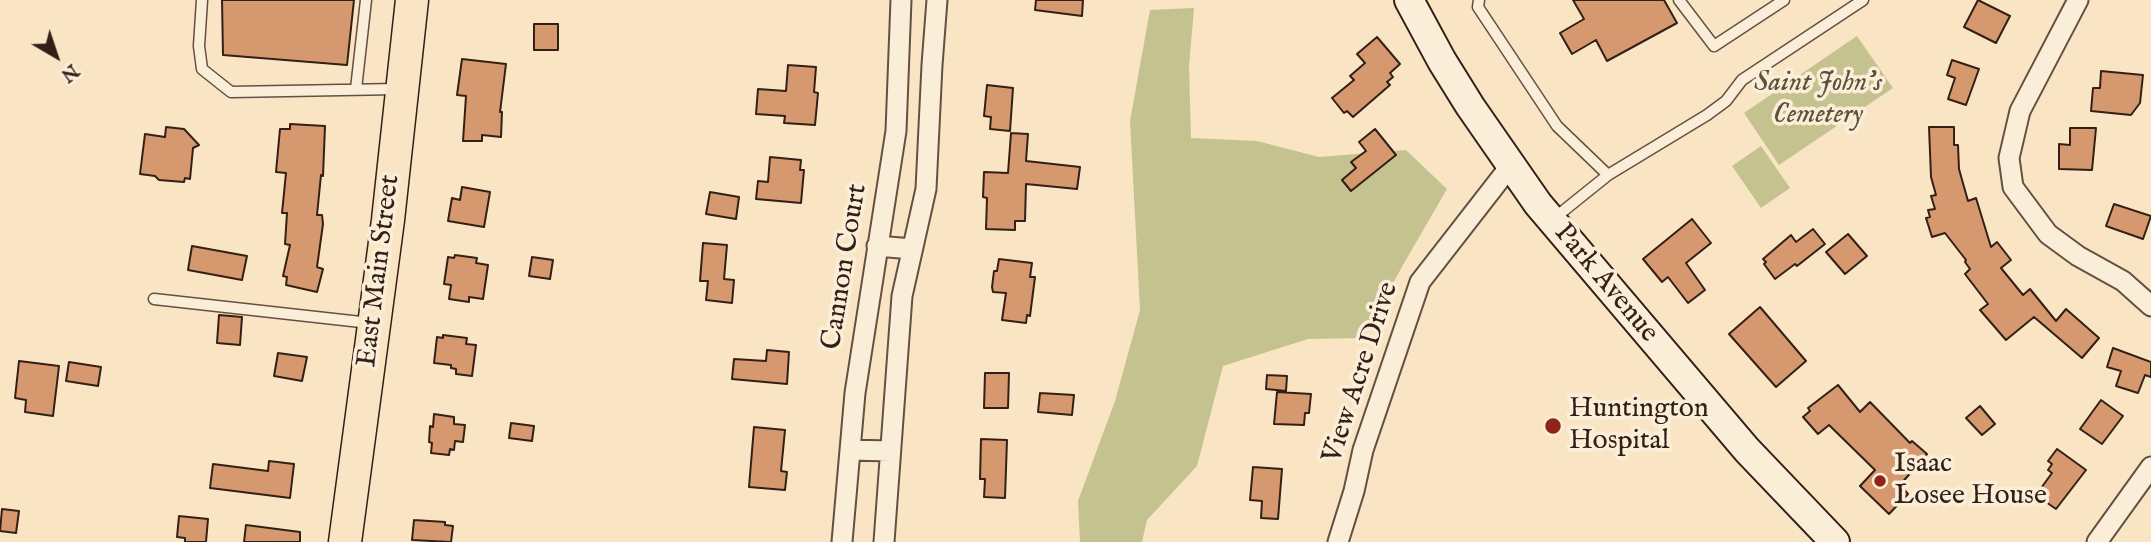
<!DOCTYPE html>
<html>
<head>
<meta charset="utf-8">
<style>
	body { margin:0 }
	#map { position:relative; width:2151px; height:542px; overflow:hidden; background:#f9e5c4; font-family:"IM FELL English",serif }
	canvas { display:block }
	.north { position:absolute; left:21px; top:21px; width:70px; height:70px; -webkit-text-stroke:5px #fbeed9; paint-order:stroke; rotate:141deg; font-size:19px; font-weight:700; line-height:28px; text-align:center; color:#331f16 }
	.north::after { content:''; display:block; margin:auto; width:24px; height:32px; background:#331f16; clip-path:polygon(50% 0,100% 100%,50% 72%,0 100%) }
</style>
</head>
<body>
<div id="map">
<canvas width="2151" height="542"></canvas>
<div class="north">N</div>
</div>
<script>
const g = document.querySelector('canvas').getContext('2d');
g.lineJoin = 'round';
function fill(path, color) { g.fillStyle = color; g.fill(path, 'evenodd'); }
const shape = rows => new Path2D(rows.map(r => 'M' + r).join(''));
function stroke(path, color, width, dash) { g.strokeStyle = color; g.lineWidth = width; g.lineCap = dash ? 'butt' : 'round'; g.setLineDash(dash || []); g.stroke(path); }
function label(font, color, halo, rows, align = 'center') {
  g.font = font + ' "IM FELL English",serif'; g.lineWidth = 7; g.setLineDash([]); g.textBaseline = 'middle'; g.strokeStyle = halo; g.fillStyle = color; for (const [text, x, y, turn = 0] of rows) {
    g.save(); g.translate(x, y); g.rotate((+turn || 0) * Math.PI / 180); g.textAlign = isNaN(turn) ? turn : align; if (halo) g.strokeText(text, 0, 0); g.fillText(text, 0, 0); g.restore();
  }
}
const green = shape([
	[1194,8,1189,66,1191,138,1257,141,1319,157,1406,150,1447,189,1403,265,1363,338,1308,339,1223,366,1197,466,1147,520,1142,542,1080,542,1078,501,1115,401,1140,310,1130,121,1150,10],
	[1857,36,1893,88,1779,165,1744,113],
	[1761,146,1790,188,1761,208,1732,166]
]);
const building = shape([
	[222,0,354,0,347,65,223,55,222,0],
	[1036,0,1083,0,1082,16,1035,10,1036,0],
	[1573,0,1664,0,1677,23,1607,61,1596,40,1572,54,1560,33,1584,19,1573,0],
	[1978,0,2010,16,1996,43,1964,27,1978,0],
	[534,24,558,24,558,50,534,50,534,24],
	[1377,37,1400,64,1390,73,1393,77,1387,82,1390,85,1353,117,1347,111,1344,113,1332,98,1354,80,1350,76,1365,63,1357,54,1377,37],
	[462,59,506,64,500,112,502,112,501,137,482,135,482,141,463,141,466,96,457,95,462,59],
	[1952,60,1979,69,1966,105,1948,99,1955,78,1947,75,1952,60],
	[788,65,816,67,814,92,818,93,815,125,784,123,785,116,756,114,758,89,786,91,788,65],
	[2101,71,2143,75,2140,103,2131,115,2091,111,2093,88,2100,88,2101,71],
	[987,85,1013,88,1010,131,990,129,991,117,984,116,987,85],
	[290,124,325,126,323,176,321,175,317,215,322,215,323,224,317,267,323,269,317,292,286,285,287,277,283,276,290,245,285,244,287,213,282,213,286,173,276,172,280,129,290,129,290,124],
	[166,127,184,129,199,145,193,148,190,179,185,178,184,182,159,180,155,176,140,174,145,134,165,137,166,127],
	[1929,127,1954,127,1954,145,1958,145,1959,169,1968,201,1976,198,1991,247,1997,242,2011,260,2001,268,2023,295,2030,289,2056,321,2066,309,2099,338,2082,358,2034,317,2006,340,1980,310,1988,304,1965,274,1970,269,1965,262,1966,260,1945,233,1932,237,1926,218,1930,217,1928,210,1935,209,1931,196,1936,195,1931,177,1929,127],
	[2070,128,2096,128,2092,170,2059,169,2059,144,2070,145,2070,128],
	[1375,129,1396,155,1351,191,1342,180,1356,168,1351,162,1366,151,1359,142,1375,129],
	[1011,133,1028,134,1026,161,1080,167,1077,189,1026,184,1025,221,1015,221,1015,230,986,229,987,198,983,197,984,172,1008,173,1011,133],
	[770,157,801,160,800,170,804,170,801,203,756,199,758,181,768,182,770,157],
	[462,187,490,192,484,227,448,221,452,198,460,200,462,187],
	[710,192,739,197,736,219,706,214,710,192],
	[2114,204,2151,216,2143,239,2106,226,2114,204],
	[1692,219,1711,243,1686,263,1705,290,1688,303,1668,277,1662,282,1643,259,1692,219],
	[1813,229,1825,244,1797,266,1795,264,1775,279,1764,264,1766,262,1763,259,1791,235,1796,242,1813,229],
	[1848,234,1867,256,1845,274,1826,252,1848,234],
	[703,243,727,245,724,279,734,280,732,303,706,300,708,281,700,281,703,243],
	[192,246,247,256,242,280,188,270,192,246],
	[455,255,477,258,476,263,488,265,483,299,469,297,469,302,449,299,451,285,444,284,448,257,454,258,455,255],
	[532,257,553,260,550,279,529,276,532,257],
	[999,259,1032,263,1030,277,1035,277,1030,316,1027,315,1026,323,1002,320,1006,293,993,292,992,287,994,271,997,271,999,259],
	[1760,307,1806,361,1776,387,1729,334,1760,307],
	[219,315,242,317,240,345,217,343,219,315],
	[443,335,467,338,466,344,476,345,472,376,456,374,456,369,451,368,451,365,434,363,437,337,443,338,443,335],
	[2113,348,2151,362,2151,377,2145,375,2138,393,2116,386,2121,371,2107,367,2113,348],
	[767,350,789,352,787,384,732,379,734,359,766,361,767,350],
	[278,353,307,357,302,381,274,376,278,353],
	[19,361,59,366,53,416,25,412,26,400,15,398,19,361],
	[69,362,101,367,98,386,66,381,69,362],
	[985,373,1009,373,1008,408,984,408,985,373],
	[1267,375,1287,376,1286,391,1266,389,1267,375],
	[1838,385,1860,412,1870,402,1910,443,1912,441,1927,454,1900,485,1908,494,1889,514,1860,486,1875,470,1829,425,1818,434,1803,417,1810,411,1808,408,1838,385],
	[1277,392,1311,394,1309,413,1305,413,1304,425,1274,424,1277,392],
	[1040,393,1074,395,1072,415,1038,412,1040,393],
	[2101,400,2123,416,2102,444,2080,429,2101,400],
	[1980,406,1995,424,1982,435,1966,418,1980,406],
	[434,414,454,417,454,424,465,425,463,442,455,441,454,450,450,449,449,455,431,453,432,443,429,442,430,426,433,427,434,414],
	[511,423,534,426,532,441,509,438,511,423],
	[754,427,785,430,781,471,787,472,785,490,749,487,754,427],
	[981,439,1007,440,1005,498,984,497,985,479,980,479,981,439],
	[2057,449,2086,470,2056,509,2036,495,2052,473,2048,470,2052,464,2048,461,2057,449],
	[269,461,294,464,290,498,210,488,213,464,268,471,269,461],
	[1253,467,1282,469,1278,519,1261,518,1262,501,1250,500,1253,467],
	[2,509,19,511,16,533,0,531,2,509],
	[179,516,208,519,206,542,185,542,185,538,177,537,179,516],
	[414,520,445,522,445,525,453,526,451,542,412,540,414,520],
	[246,525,300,532,300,542,244,542,246,525]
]);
const lane = shape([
	[202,0,199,46,202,69,231,92,397,89],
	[1479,0,1478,7,1557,126,1608,175],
	[1679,0,1714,46,1784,0],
	[356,89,366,0],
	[1552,220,1608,175,1707,115,1726,101,1742,80,1863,0],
	[154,299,370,323]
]);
const street = shape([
	[2078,0,2020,111,2009,158,2013,187,2048,234,2078,256,2123,281,2151,306],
	[877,246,912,249],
	[850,450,890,451],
	[842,542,855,393,896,131,901,0],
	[884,542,902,296,926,189,932,65,937,0],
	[1338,542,1354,491,1363,450,1420,282,1511,165],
	[2097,542,2151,467]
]);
const secondary = shape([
	[1409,0,1442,61,1470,106,1538,204,1747,450,1835,542]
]);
const primary = shape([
	[345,542,388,220,412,0]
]);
const markers = [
	[1553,426,9,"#8f2418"],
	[1880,481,7,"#8f2418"]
];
const parkNames = [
	["Saint John's",1818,84],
	["Cemetery",1818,116]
];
const streetNames = [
	["Cannon Court",846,267,-81],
	["East Main Street",380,271,-83],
	["Park Avenue",1605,284,50],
	["View Acre Drive",1362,373,-72]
];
const poiNames = [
	["Huntington",1569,410],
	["Hospital",1569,442],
	["Isaac",1894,465],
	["Losee House",1894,497]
];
fill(green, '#c4c390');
fill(building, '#d6996f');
stroke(building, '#331f16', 2);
stroke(lane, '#645042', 13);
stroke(street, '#645042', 23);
stroke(secondary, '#331f16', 32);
stroke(primary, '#331f16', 35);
stroke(lane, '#fbeed9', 10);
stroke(street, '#fbeed9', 19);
stroke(secondary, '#fbeed9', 28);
stroke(primary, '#f9e5c4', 32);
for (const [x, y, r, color] of markers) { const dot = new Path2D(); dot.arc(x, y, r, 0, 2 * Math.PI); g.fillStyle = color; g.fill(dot); stroke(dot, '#fbeed9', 2.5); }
label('italic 28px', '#5e503b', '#fbeed9', parkNames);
label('28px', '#331f16', '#fbeed9', streetNames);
label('28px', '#331f16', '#fbeed9', poiNames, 'left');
</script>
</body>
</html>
